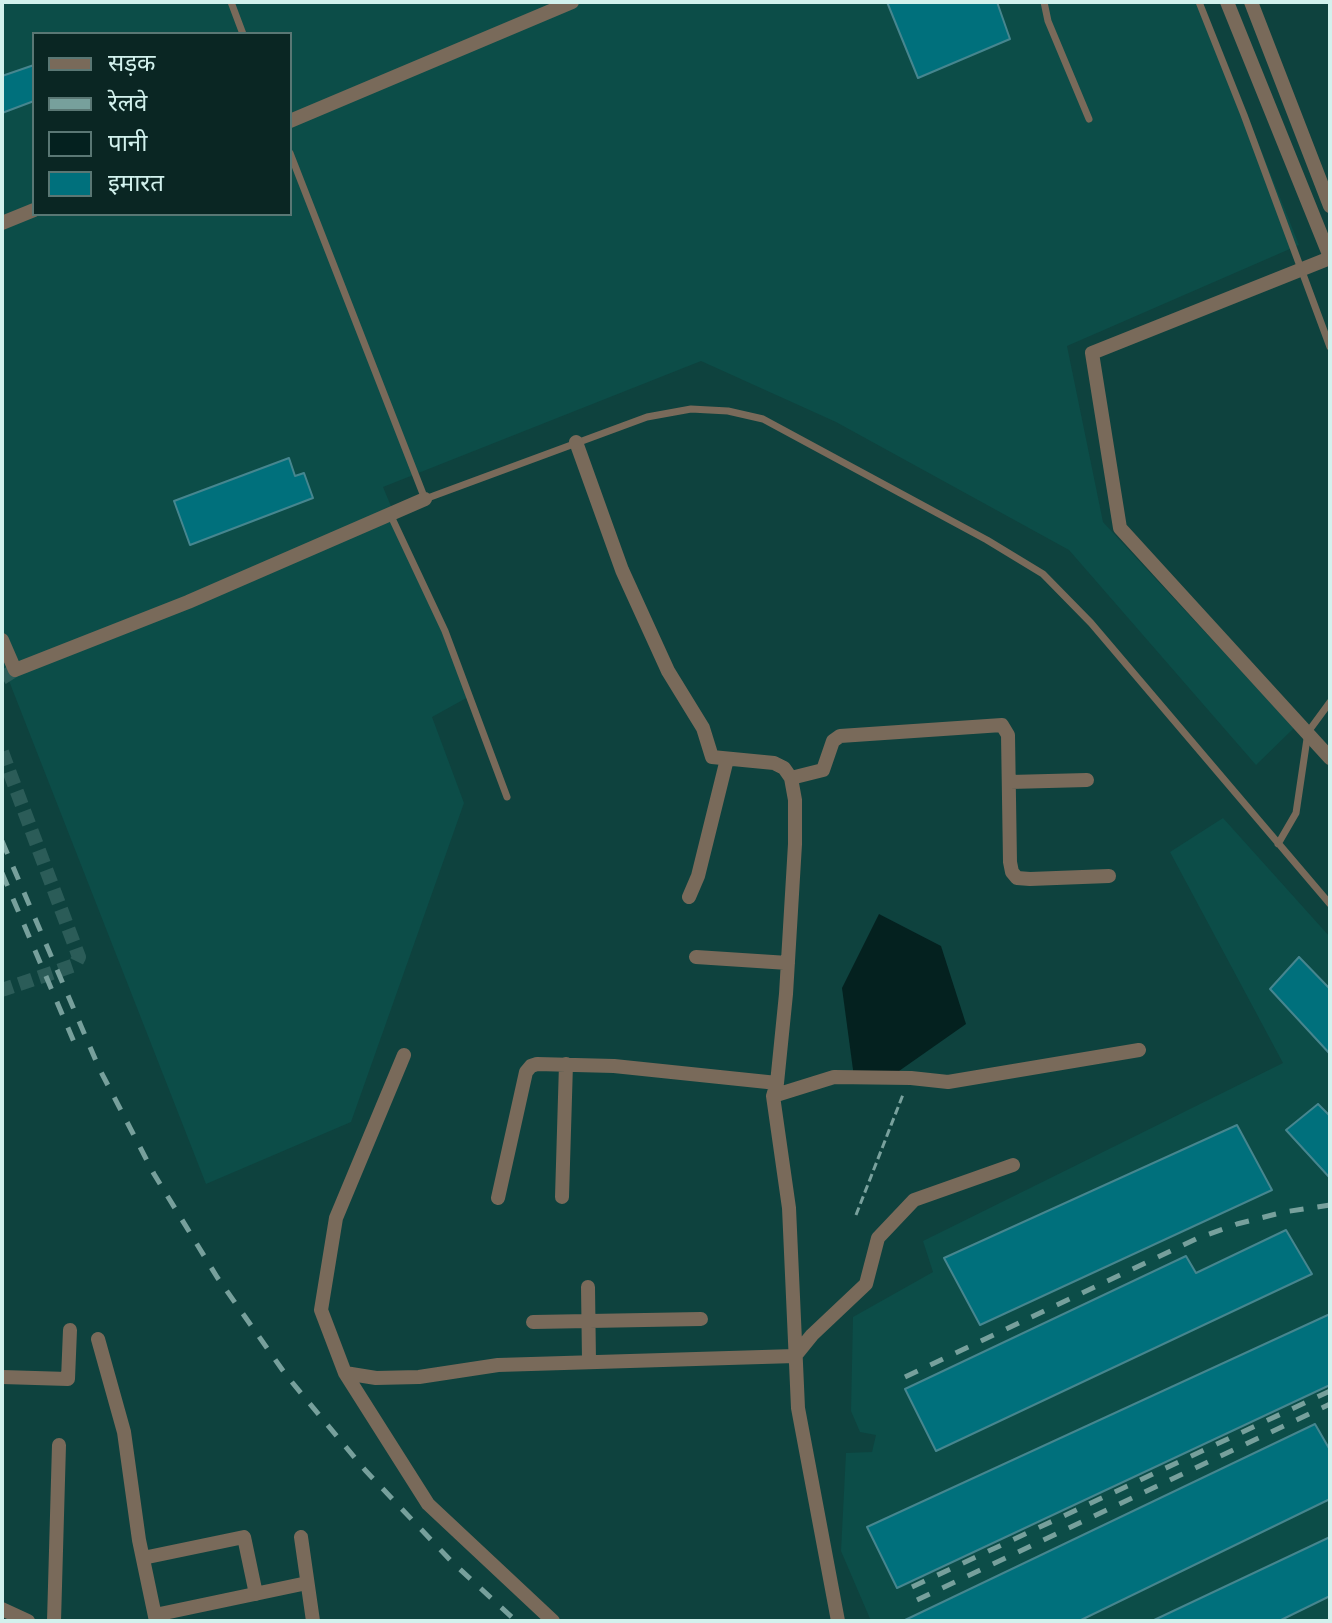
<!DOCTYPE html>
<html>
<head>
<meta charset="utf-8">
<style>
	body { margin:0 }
	#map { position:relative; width:1332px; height:1623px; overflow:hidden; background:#0e423e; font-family:Spectral,"Noto Sans Devanagari",serif }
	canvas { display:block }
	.frame { position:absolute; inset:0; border:4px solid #d2f1ed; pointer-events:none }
	.legend { position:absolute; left:32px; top:32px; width:260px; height:184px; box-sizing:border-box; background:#0a2623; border:2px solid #5a7774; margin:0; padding:10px 14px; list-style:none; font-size:24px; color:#d2f1ed }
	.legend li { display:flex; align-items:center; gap:16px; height:40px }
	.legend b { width:40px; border:2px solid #5a7774 }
</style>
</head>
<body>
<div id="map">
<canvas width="1332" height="1623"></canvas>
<div class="frame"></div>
<ul class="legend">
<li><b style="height:10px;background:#796a5a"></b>सड़क</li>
<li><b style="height:10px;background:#77a09c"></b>रेलवे</li>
<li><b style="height:22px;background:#04211f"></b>पानी</li>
<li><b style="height:22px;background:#00707c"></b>इमारत</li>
</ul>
</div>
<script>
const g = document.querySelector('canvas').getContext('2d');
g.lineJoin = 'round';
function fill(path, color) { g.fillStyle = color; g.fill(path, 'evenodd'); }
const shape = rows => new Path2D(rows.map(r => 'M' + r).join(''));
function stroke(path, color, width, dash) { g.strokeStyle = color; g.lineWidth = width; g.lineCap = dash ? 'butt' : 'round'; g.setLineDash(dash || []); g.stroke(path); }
const built = shape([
	[2,2,1202,2,1299,245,1067,346,1103,522,1294,728,1256,765,1069,550,836,422,701,361,383,487,470,696,432,717,464,803,351,1122,206,1184,2,663],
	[34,34,290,34,290,214,34,214],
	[1223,818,1330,937,1330,1621,871,1621,841,1551,846,1453,872,1452,876,1435,860,1432,851,1411,853,1317,933,1272,923,1241,1283,1063,1170,852]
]);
const water = shape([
	[879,914,941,946,966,1024,899,1071,854,1077,842,988]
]);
const building = shape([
	[887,2,997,2,1010,39,918,78,887,2],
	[34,65,34,101,2,113,2,76,34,65],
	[289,458,295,476,304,473,313,498,190,545,174,501,289,458],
	[1299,957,1330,989,1330,1054,1270,989,1299,957],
	[1318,1104,1330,1116,1330,1178,1286,1130,1318,1104],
	[1237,1125,1272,1190,980,1325,944,1258,1237,1125],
	[1286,1230,1312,1274,936,1451,905,1389,1186,1256,1196,1273,1286,1230],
	[1330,1314,1330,1385,897,1588,867,1527,1330,1314],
	[1315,1424,1330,1450,1330,1499,1079,1621,903,1621,1315,1424],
	[1330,1537,1330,1596,1279,1621,1152,1621,1330,1537]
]);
const streetTunnel = shape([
	[2,678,15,670],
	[2,752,79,957,75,965,2,990]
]);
const path = shape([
	[856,1215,904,1092]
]);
const lane = shape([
	[231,2,243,34],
	[1044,2,1048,21,1089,119],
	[1199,2,1244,115,1330,347],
	[290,153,425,499,647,417,691,409,728,411,763,419,987,540,1043,574,1091,623,1330,904],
	[390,514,445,631,507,797],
	[1278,844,1296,813,1308,732,1330,702]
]);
const street = shape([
	[1227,2,1330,257],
	[1251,2,1330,206],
	[290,121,572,2],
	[2,223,34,210],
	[1330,258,1092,353,1120,528,1330,758],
	[576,442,622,570,668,671,703,728,712,757,774,763,784,768,791,778,795,800,795,844,786,994,777,1083,773,1096,789,1208,798,1408,838,1621],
	[2,640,15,670,188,602,425,499],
	[791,778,823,770,833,741,840,736,1002,725,1008,735,1010,862,1012,872,1017,878,1030,879,1109,876],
	[1010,782,1087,780],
	[689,897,698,876,727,759],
	[696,957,788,963],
	[404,1055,336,1218,321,1310,345,1373,428,1504,553,1621],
	[773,1096,834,1077,911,1078,948,1082,1139,1050],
	[562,1197,566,1064],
	[498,1198,526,1072,531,1066,537,1064,614,1066,777,1083],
	[588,1287,589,1361],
	[533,1322,701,1319],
	[98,1339,124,1432,139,1540,156,1621],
	[345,1373,376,1378,419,1377,498,1365,795,1356,812,1335,866,1284,878,1238,914,1200,1013,1165],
	[2,1377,68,1379,70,1330],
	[301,1537,313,1621],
	[143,1558,244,1537,256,1594],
	[2,1609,28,1621],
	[155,1615,307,1583],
	[54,1621,59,1445]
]);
const rail = shape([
	[2,841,99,1068,154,1174,217,1277,286,1375,365,1470,452,1562,516,1621],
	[2,873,74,1042],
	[905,1377,1196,1239,1237,1224,1284,1212,1330,1205],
	[912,1587,1330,1391],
	[917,1600,1330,1404]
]);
fill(built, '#0c4d48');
fill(water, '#04211f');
fill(building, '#00707c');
stroke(building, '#46868f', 2);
stroke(streetTunnel, '#2b5c58', 14, [14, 7]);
stroke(path, '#79a19d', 3, [8, 4]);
stroke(lane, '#796a5a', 7);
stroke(street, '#796a5a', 14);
stroke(rail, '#77a09c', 5, [14, 14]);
</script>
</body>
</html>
